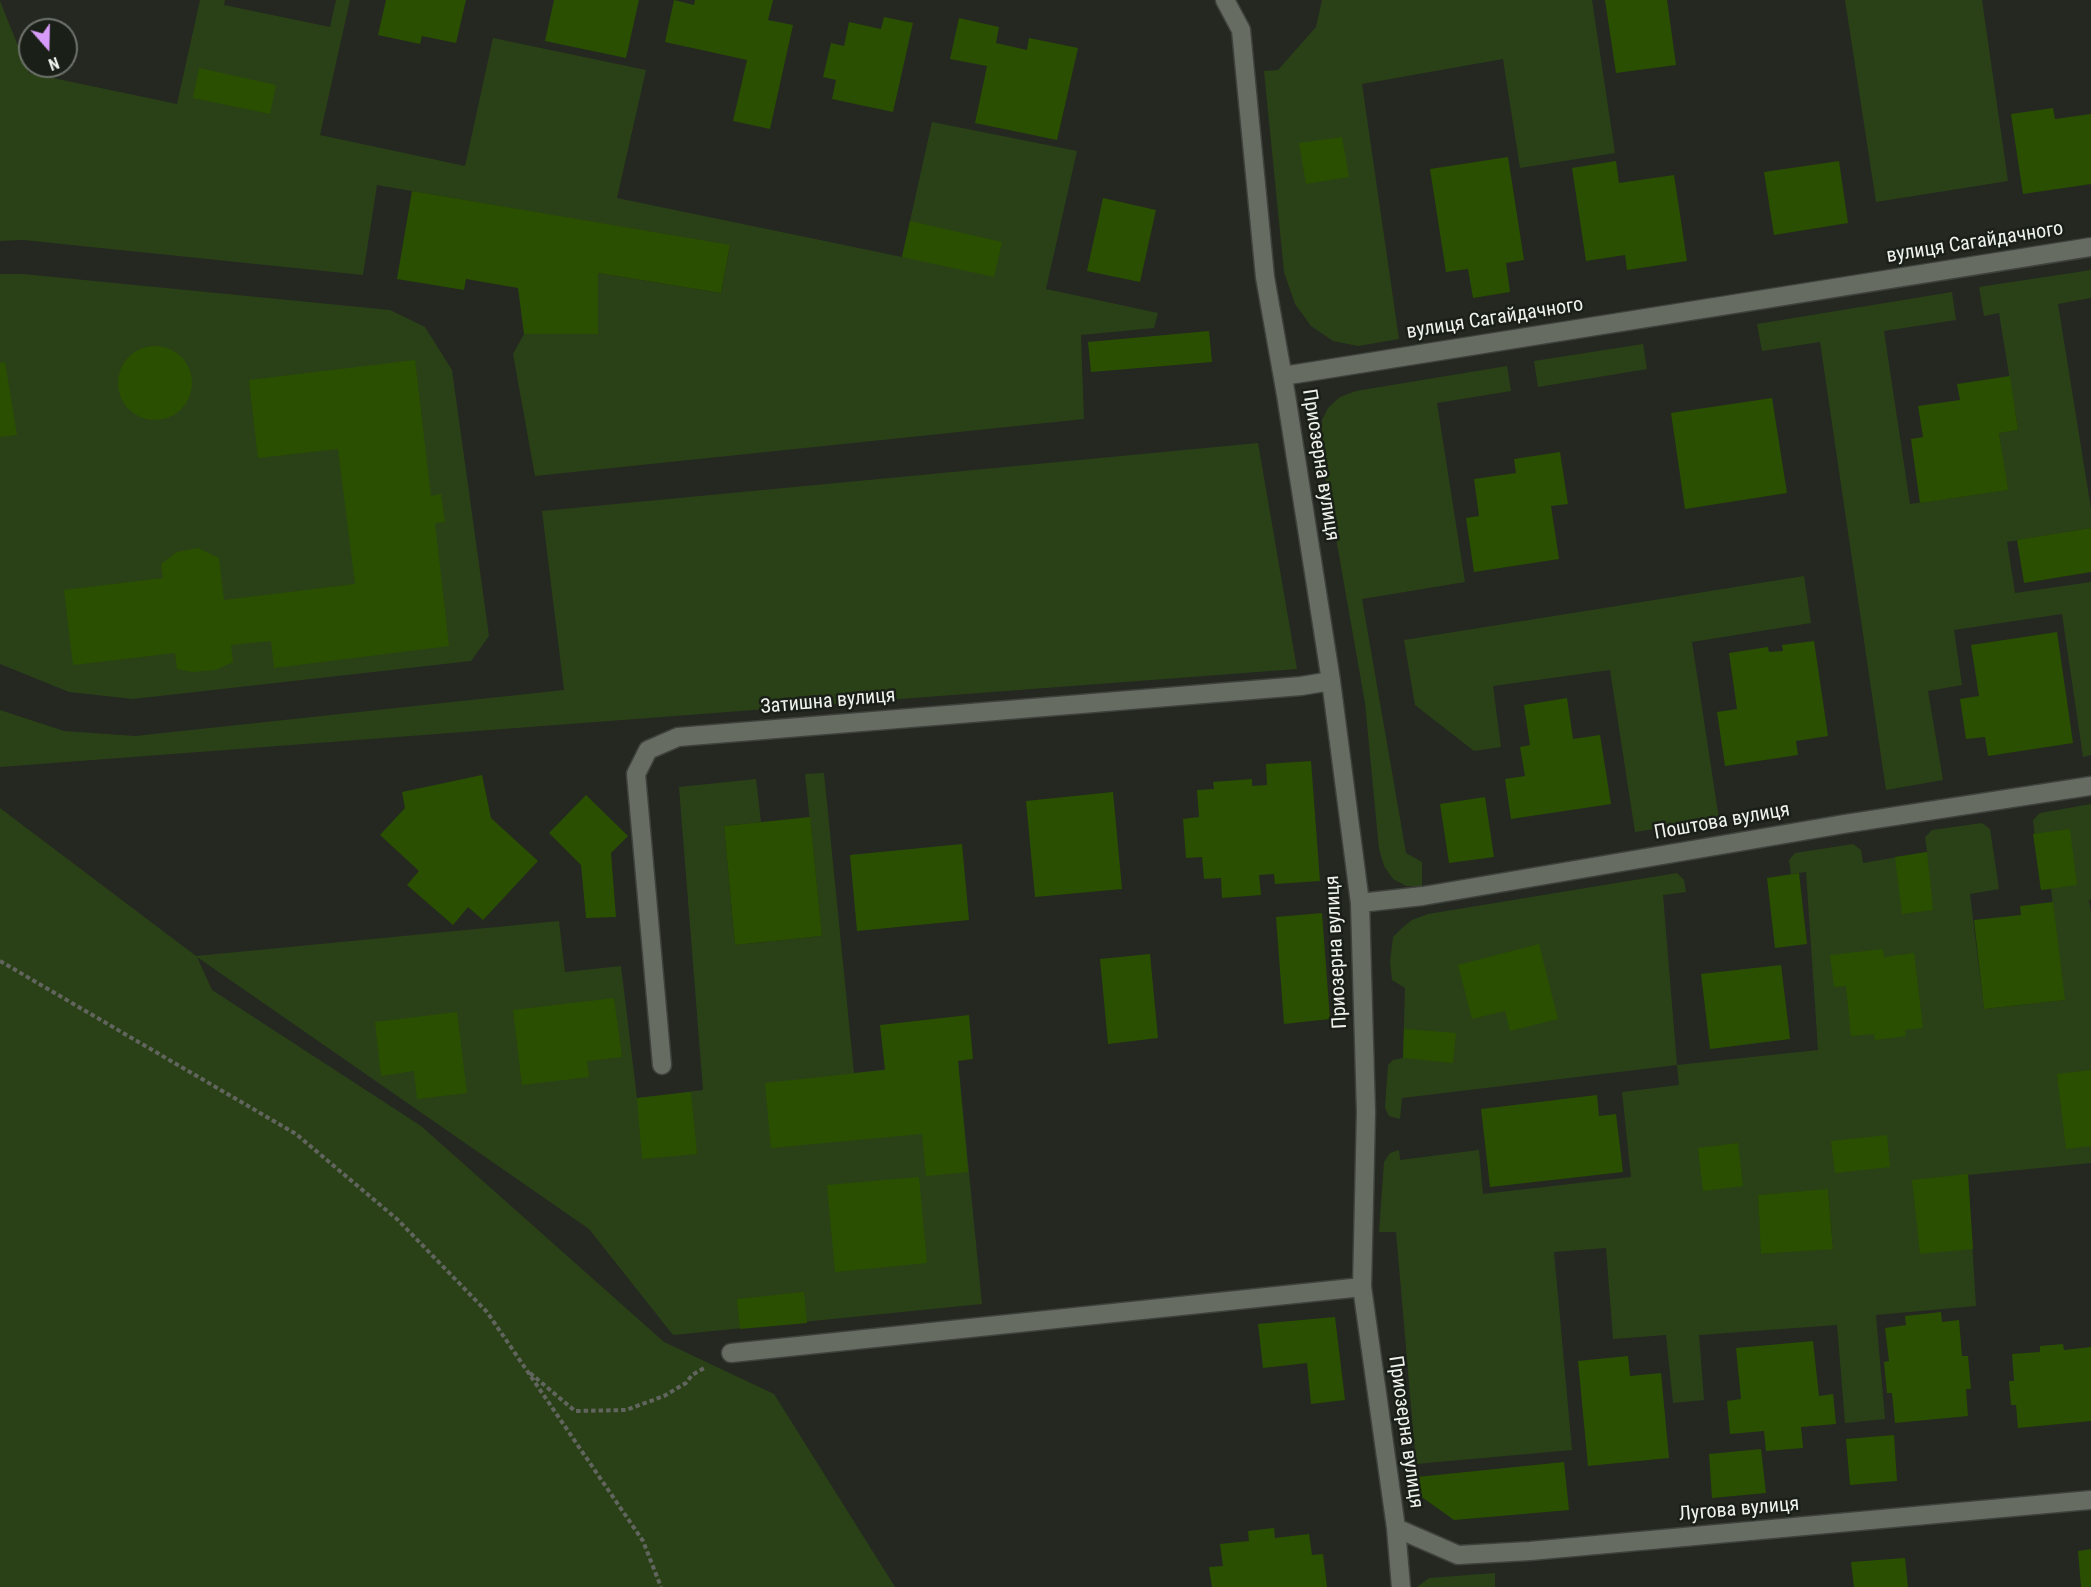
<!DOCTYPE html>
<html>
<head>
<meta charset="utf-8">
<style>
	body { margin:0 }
	#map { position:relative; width:2091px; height:1587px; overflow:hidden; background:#242821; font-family:"Roboto Condensed",sans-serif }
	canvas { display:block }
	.north { position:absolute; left:18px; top:18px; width:60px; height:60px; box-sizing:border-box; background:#1a1f17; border:2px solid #6f736d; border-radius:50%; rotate:160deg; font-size:16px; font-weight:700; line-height:24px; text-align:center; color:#eff2ed }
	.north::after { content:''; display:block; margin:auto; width:21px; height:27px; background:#d79bf9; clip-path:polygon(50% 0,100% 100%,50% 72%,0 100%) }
</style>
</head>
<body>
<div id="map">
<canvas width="2091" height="1587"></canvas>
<div class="north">N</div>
</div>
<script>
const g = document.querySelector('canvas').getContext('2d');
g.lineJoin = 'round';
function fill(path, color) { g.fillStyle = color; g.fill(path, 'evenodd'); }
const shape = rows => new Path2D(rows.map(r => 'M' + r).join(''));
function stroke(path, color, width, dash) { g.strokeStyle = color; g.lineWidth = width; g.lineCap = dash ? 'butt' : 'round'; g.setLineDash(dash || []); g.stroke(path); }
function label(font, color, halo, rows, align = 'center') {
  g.font = font + ' "Roboto Condensed",sans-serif'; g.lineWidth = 5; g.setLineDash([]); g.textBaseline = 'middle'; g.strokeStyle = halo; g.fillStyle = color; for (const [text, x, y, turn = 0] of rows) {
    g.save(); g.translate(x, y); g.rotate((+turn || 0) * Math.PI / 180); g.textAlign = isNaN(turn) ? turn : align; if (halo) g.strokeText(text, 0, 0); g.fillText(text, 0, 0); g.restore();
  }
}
const green = shape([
	[200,0,225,0,224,5,330,27,336,0,350,0,320,135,465,166,493,38,646,70,617,198,902,257,932,122,1077,151,1046,289,1158,313,1154,328,1081,335,1084,419,535,476,513,354,524,334,598,334,598,273,721,293,730,246,377,185,363,275,23,240,0,241,0,1,29,73,177,104],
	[1322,0,1592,0,1615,153,1520,168,1503,59,1362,84,1399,339,1358,346,1333,341,1311,326,1295,304,1284,272,1264,71,1278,70,1316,27],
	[1845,0,1982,0,2008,181,1876,202],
	[2091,270,2091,298,2058,304,2091,509,2091,528,2007,542,2015,593,2091,582,2091,755,2083,757,2062,614,1954,630,1962,685,1928,691,1943,780,1886,790,1820,342,1762,351,1757,324,1952,292,1956,320,1884,331,1910,504,2007,490,1999,433,2018,430,1999,313,1984,316,1979,287],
	[0,274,23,274,390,310,425,327,452,370,489,636,471,661,133,699,69,692,0,664],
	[1643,344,1647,369,1538,387,1534,361],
	[1507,366,1511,391,1437,403,1465,582,1362,599,1406,853,1422,862,1422,887,1406,886,1393,879,1384,866,1379,849,1365,703,1321,453,1322,420,1328,408,1340,397,1356,391],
	[1258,443,1297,669,0,767,0,710,64,731,135,736,564,690,542,511],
	[1804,576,1811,623,1692,642,1719,819,1635,832,1610,670,1493,686,1501,747,1474,751,1415,705,1404,640],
	[824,773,854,1073,958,1061,982,1304,673,1335,589,1229,197,957,212,990,421,1126,664,1342,774,1394,895,1587,0,1587,0,808,196,956,559,921,565,972,621,966,637,1098,703,1090,679,787,756,779,761,822,724,826,735,945,822,936,805,774],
	[2091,804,2091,899,2089,900,2091,913,2091,1163,1968,1175,1976,1306,1876,1315,1885,1419,1845,1423,1837,1325,1699,1335,1704,1400,1673,1403,1666,1335,1613,1339,1606,1248,1554,1252,1572,1450,1416,1464,1396,1232,1379,1232,1384,1162,1390,1153,1399,1150,1400,1160,1479,1150,1483,1194,1631,1177,1622,1092,1679,1085,1677,1065,1402,1098,1400,1119,1389,1116,1385,1108,1388,1065,1393,1060,1403,1058,1405,988,1392,980,1390,962,1393,937,1402,928,1412,920,1428,914,1677,873,1684,880,1686,892,1663,895,1677,1065,1818,1050,1806,872,1791,874,1789,860,1795,853,1853,844,1861,850,1863,863,1927,852,1925,837,1932,830,1982,823,1990,829,1999,889,1970,894,1984,1009,2064,1000,2051,889,2041,890,2033,820,2040,813],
	[1828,1190,1833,1248,1762,1254,1758,1195],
	[1495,1573,1495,1587,1417,1587,1429,1578]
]);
const building = shape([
	[386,0,466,0,456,43,422,36,420,44,378,35],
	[554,0,639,0,626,58,545,41],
	[674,0,694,5,695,0,773,0,768,20,793,25,770,129,733,121,747,60,665,42],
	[1605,0,1667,0,1676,65,1616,73],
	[884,17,913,23,893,112,832,99,836,80,823,77,831,43,844,46,849,22,881,29],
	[959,18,999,27,996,43,1027,50,1029,38,1078,48,1057,140,975,123,987,66,950,59],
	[199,68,276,85,270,114,193,98],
	[2053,108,2055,119,2091,114,2091,184,2023,194,2011,114],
	[1342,137,1349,177,1306,184,1299,143],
	[1508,157,1524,260,1506,263,1510,292,1473,298,1468,269,1446,272,1430,169],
	[1616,161,1619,183,1674,175,1687,261,1627,270,1625,255,1586,261,1572,168],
	[1839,161,1848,223,1774,235,1764,172],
	[412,191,730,245,721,293,598,273,598,334,524,334,518,288,466,279,464,290,397,279],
	[1103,198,1156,210,1140,282,1087,271],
	[910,221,1002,242,994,277,902,257],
	[1209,331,1212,362,1091,372,1088,342],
	'118 383a37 37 0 1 1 74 0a37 37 0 1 1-74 0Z',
	[415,360,431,496,441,494,445,522,435,523,449,646,274,668,271,641,231,645,233,662,216,670,192,672,177,669,175,653,73,665,64,590,163,578,161,564,177,552,198,548,219,558,224,600,355,584,338,449,258,458,249,380],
	[5,362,17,435,0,437,0,363],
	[2010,376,2018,430,1999,433,2008,490,1920,503,1911,439,1923,437,1918,406,1960,400,1957,384],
	[1772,398,1787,493,1685,509,1671,413],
	[1560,452,1568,504,1551,506,1559,559,1474,572,1466,518,1479,516,1474,479,1516,473,1514,459],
	[2091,528,2091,572,2024,583,2017,540],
	[2057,632,2073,743,1988,756,1985,737,1966,739,1960,699,1979,696,1971,645],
	[1814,641,1828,736,1796,741,1798,755,1725,766,1717,712,1737,709,1729,653,1768,647,1769,652,1783,651,1782,645],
	[1567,698,1573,739,1600,735,1611,804,1511,819,1505,779,1525,776,1520,747,1530,745,1524,705],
	[1311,761,1320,881,1275,884,1274,874,1259,875,1261,895,1222,898,1221,878,1204,879,1202,857,1186,858,1183,819,1199,817,1197,790,1214,789,1213,782,1252,779,1252,786,1267,785,1266,764],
	[482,775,491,818,538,861,483,920,468,907,453,925,407,885,419,871,380,835,405,808,402,792],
	[1113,792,1122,889,1035,897,1026,801],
	[586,795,628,836,611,853,616,917,586,918,581,865,549,833],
	[1485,797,1494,857,1449,863,1440,804],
	[810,817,822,936,735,945,724,826],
	[2070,829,2077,885,2041,890,2033,834],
	[962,844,969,920,857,931,850,855],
	[1927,852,1933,910,1902,914,1895,857],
	[1799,873,1807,944,1775,948,1767,878],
	[2053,902,2065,1000,1984,1009,1974,920,2021,915,2020,906],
	[1322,913,1330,1019,1284,1024,1276,917],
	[1539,944,1558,1019,1510,1031,1505,1011,1472,1019,1458,965],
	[1883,949,1884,957,1914,953,1923,1028,1905,1030,1906,1036,1875,1040,1874,1034,1851,1036,1846,986,1834,987,1830,955],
	[1150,954,1158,1038,1108,1044,1100,959],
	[1781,965,1790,1039,1710,1049,1701,974],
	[614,998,622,1057,587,1061,589,1077,522,1085,513,1010],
	[457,1012,467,1093,417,1099,414,1071,381,1076,375,1022],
	[969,1015,973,1059,958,1061,968,1172,926,1176,922,1134,771,1148,765,1083,885,1070,880,1025],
	[1404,1029,1456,1033,1453,1063,1403,1058],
	[2091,1070,2091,1146,2066,1149,2057,1074],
	[691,1092,697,1154,642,1159,637,1098],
	[1597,1095,1599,1116,1616,1114,1623,1172,1490,1187,1481,1109],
	[1887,1135,1890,1167,1835,1173,1831,1141],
	[1738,1143,1743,1186,1703,1191,1698,1148],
	[1968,1174,1973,1249,1920,1254,1912,1180],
	[919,1177,927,1263,835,1272,827,1185],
	[1828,1189,1833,1249,1761,1254,1758,1195],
	[804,1292,807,1323,740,1329,737,1299],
	[1941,1312,1942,1322,1959,1320,1962,1356,1968,1356,1971,1389,1966,1389,1968,1416,1895,1423,1892,1393,1887,1393,1884,1362,1889,1361,1885,1328,1906,1325,1905,1316],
	[1335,1317,1345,1400,1311,1404,1307,1363,1263,1368,1258,1324],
	[1813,1341,1819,1396,1833,1394,1836,1424,1801,1427,1803,1448,1766,1451,1764,1431,1730,1434,1727,1401,1741,1399,1736,1348],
	[2063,1344,2064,1350,2091,1347,2091,1421,2018,1428,2016,1405,2011,1405,2009,1381,2014,1381,2012,1354,2040,1352,2040,1346],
	[1628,1356,1630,1376,1661,1373,1669,1458,1588,1466,1578,1361],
	[1894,1435,1897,1481,1850,1485,1846,1439],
	[1761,1449,1766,1493,1712,1498,1709,1454],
	[1564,1462,1569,1510,1454,1520,1419,1495,1417,1477],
	[1274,1528,1275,1538,1309,1534,1312,1555,1323,1554,1327,1587,1212,1587,1209,1567,1223,1566,1220,1544,1249,1541,1248,1531],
	[2091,1549,2091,1587,2081,1587,2078,1551],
	[1905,1558,1908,1587,1854,1587,1851,1562]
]);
const path = shape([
	[0,961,296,1134,398,1220,487,1312,643,1541,661,1587],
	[530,1373,575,1411,626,1410,664,1396,686,1383,692,1375,706,1367]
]);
const minor = shape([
	[1225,0,1241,30,1265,277,1286,395,1331,681,1360,903,1366,1112,1362,1287,1396,1528,1401,1587],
	[1283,376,2091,247],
	[1360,903,1423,896,1844,824,2091,786],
	[662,1065,636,774,648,750,678,737,1301,686,1331,681],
	[731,1353,1362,1287],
	[1396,1528,1458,1555,1530,1551,2091,1500]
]);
const streetNames = [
	["вулиця Сагайдачного",1975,243,-9],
	["вулиця Сагайдачного",1495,319,-9],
	["Приозерна вулиця",1320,465,81],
	["Затишна вулиця",828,702,-5],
	["Поштова вулиця",1722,822,-10],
	["Приозерна вулиця",1337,952,-93],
	["Приозерна вулиця",1405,1432,82],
	["Лугова вулиця",1739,1510,-5]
];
fill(green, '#2a4117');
fill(building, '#2a4f00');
stroke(minor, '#3f423c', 21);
stroke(path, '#61655e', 4, [4.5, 3]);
stroke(minor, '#676c63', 18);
label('20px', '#eff2ed', '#1a1f17', streetNames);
</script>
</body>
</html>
